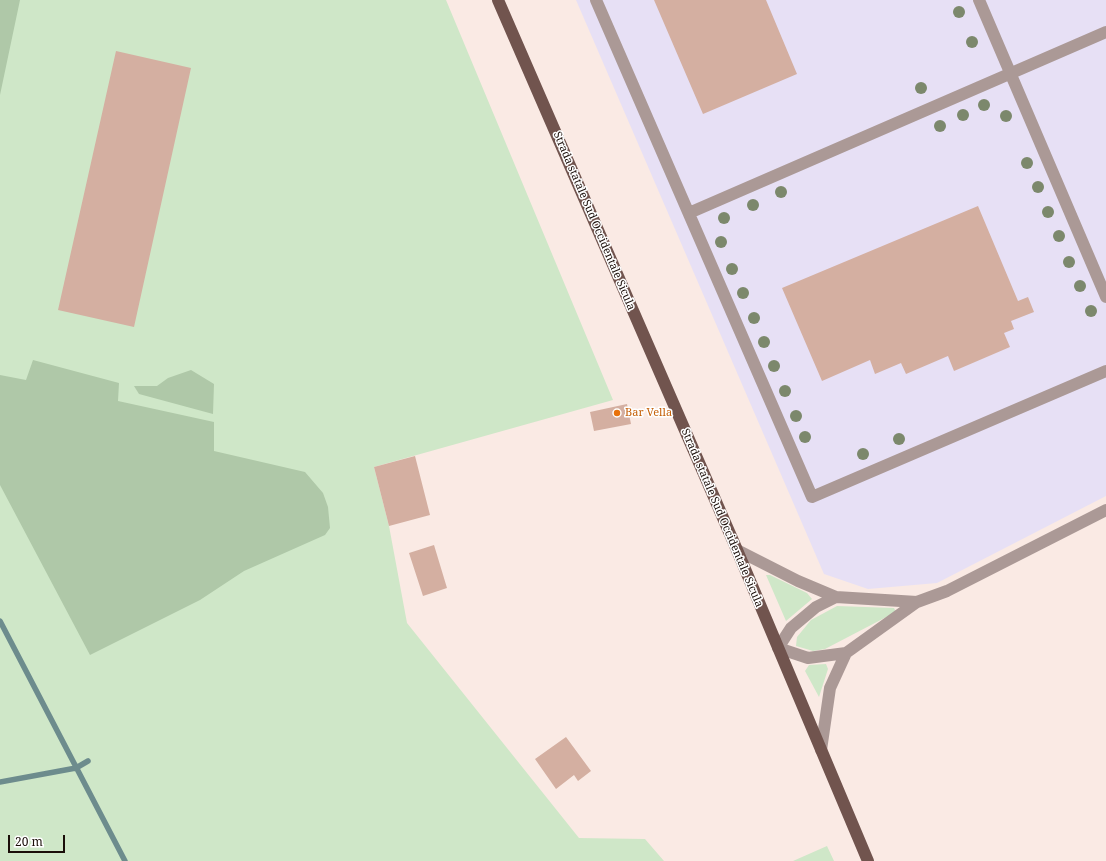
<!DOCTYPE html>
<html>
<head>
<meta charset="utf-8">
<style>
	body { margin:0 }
	#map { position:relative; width:1106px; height:861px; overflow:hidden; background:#faeae4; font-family:"Noto Serif",serif }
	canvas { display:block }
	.scale { position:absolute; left:8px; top:835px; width:57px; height:18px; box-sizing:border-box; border:2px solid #1a0e09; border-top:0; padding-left:5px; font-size:12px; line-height:14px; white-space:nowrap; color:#1a0e09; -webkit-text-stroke:3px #fff; paint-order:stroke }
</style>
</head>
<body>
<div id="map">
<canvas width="1106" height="861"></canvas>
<div class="scale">20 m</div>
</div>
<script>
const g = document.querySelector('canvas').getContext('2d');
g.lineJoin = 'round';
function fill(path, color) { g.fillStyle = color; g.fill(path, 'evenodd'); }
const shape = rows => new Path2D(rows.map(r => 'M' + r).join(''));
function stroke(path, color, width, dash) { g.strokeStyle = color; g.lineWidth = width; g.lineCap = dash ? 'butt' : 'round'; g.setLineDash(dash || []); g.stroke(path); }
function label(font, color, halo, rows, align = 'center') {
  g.font = font + ' "Noto Serif",serif'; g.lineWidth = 3; g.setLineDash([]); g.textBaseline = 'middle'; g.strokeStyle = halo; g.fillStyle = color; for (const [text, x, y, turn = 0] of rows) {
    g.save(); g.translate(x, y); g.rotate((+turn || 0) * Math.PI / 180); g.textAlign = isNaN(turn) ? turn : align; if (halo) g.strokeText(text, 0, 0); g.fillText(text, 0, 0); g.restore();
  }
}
const industrial = shape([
	[576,0,1106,0,1106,496,937,583,868,589,824,574]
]);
const green = shape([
	[0,0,446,0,613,400,374,467,389,526,407,623,579,838,645,839,664,861,0,861],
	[766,575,770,575,807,593,812,599,786,621],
	[837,606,894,608,896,612,825,649,813,651,796,646,797,637,811,620],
	[826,664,828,669,819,697,805,671,809,665],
	[827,846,834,861,793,861]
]);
const forest = shape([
	[0,0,20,0,0,95],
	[33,360,119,383,118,401,214,422,214,451,305,472,323,493,328,507,330,528,325,535,244,571,200,600,90,655,0,485,0,375,26,380],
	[191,370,214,384,213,414,139,394,134,386,157,386,168,378]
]);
const stream = shape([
	[0,621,125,861],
	[0,782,76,768,88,761]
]);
const building = shape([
	[654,0,766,0,797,74,703,114],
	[116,51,191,68,134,327,58,310],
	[978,206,1018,301,1028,297,1034,312,1011,321,1014,329,1004,333,1010,347,954,371,948,356,906,374,901,363,875,374,870,360,822,381,782,288],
	[627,404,631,424,594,431,590,412],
	[415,456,430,515,389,526,374,467],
	[434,545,447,588,423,596,409,553],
	[566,737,591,771,578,781,574,775,556,789,535,759]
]);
const street = shape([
	[596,0,812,497,1106,371],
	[979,0,1106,297],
	[689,213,1106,32],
	[737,550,798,581,836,597,917,602,846,653,830,688,821,750],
	[836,597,816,607,791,628,778,648,808,658,846,653],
	[917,602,947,591,1106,510]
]);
const primary = shape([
	[498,0,737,550,868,861]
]);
const trees = [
	[959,12],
	[972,42],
	[921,88],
	[984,105],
	[963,115],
	[1006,116],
	[940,126],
	[1027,163],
	[1038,187],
	[781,192],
	[753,205],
	[1048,212],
	[724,218],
	[1059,236],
	[721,242],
	[1069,262],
	[732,269],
	[1080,286],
	[743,293],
	[1091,311],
	[754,318],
	[764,342],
	[774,366],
	[785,391],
	[796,416],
	[805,437],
	[899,439],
	[863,454]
];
const markers = [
	[617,413,4,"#e8710a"]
];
const streetNames = [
	["Strada statale Sud Occidentale Sicula",594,221,67],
	["Strada statale Sud Occidentale Sicula",722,518,67]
];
const foodNames = [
	["Bar Vella",625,413]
];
fill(industrial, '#e7e0f5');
fill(green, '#cfe7c8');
fill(forest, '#afc8a8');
stroke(stream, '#6d8c8d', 5.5);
fill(building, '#d4afa1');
stroke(street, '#ab9996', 12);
stroke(primary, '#71544e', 12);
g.fillStyle = '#7c886c';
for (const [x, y] of trees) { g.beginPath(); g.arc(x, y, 6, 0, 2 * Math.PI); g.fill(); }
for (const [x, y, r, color] of markers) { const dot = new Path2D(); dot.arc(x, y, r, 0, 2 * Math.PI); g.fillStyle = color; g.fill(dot); stroke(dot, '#fff', 1.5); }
label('11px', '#1a0e09', '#fff', streetNames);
label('11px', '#c56008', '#fff', foodNames, 'left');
</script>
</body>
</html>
